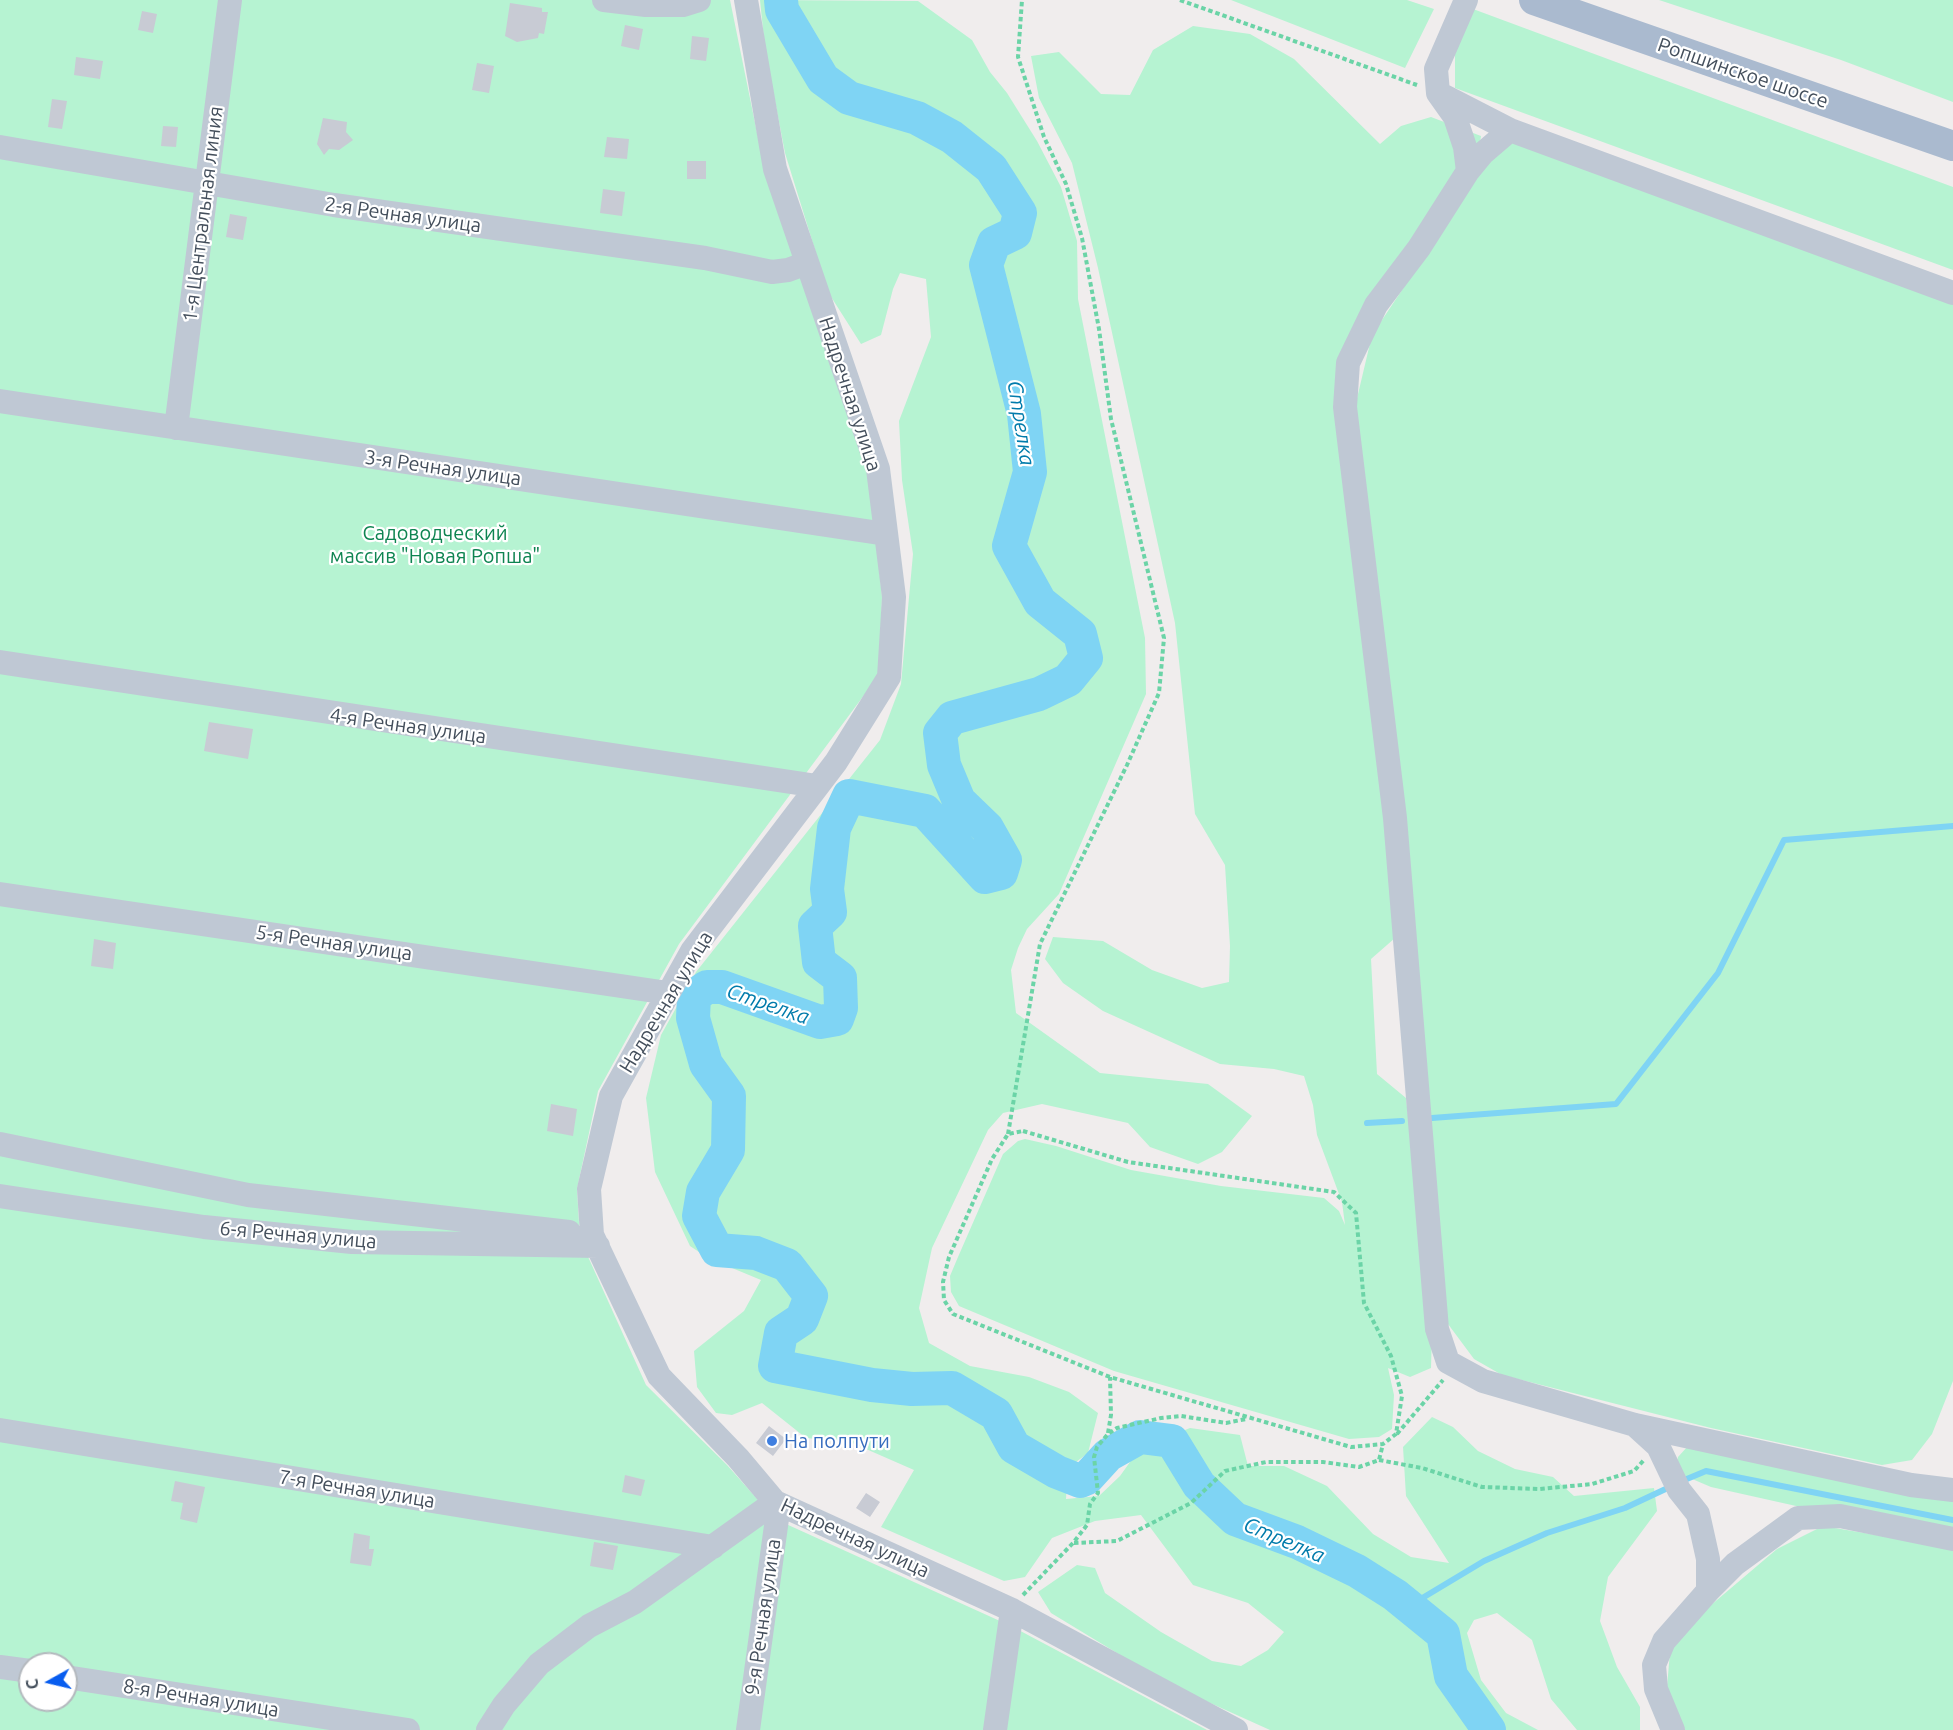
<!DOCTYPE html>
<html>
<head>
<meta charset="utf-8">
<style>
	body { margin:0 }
	#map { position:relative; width:1953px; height:1730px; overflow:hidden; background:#f0eded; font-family:Ubuntu,sans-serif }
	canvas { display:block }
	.north { position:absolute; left:18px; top:1652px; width:60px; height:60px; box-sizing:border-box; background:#fff; border:2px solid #b4b9be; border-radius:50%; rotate:262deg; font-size:16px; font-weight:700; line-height:24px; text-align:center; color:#444f5c }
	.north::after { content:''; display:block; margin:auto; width:21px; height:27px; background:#085def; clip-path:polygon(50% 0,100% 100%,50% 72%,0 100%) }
</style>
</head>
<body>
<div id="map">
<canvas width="1953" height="1730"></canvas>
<div class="north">С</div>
</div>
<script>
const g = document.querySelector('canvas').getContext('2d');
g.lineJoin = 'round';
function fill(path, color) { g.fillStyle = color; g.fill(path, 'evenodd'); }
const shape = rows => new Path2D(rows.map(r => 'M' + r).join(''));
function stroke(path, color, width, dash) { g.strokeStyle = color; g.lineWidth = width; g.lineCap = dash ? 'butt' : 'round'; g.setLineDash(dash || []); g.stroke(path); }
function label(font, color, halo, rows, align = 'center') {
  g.font = font + ' Ubuntu,sans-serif'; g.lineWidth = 4.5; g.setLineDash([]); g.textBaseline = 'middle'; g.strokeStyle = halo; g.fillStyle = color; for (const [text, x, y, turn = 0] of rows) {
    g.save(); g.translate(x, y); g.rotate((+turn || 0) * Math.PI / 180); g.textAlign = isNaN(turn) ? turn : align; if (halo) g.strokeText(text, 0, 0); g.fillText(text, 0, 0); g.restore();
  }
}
const green = shape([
	[0,0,730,0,765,172,869,470,882,597,879,675,679,944,598,1091,577,1189,580,1239,646,1385,727,1465,775,1519,1011,1626,1207,1730,0,1730],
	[30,1664,66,1664,66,1700,30,1700],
	[760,0,918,1,972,40,990,72,1007,93,1037,141,1061,187,1077,241,1078,299,1145,638,1146,694,1059,894,1027,929,1018,948,1011,970,1016,1013,1100,1073,1208,1084,1252,1116,1222,1152,1198,1164,1150,1147,1128,1123,1042,1104,1003,1113,988,1130,932,1248,919,1308,929,1343,970,1366,1029,1377,1069,1392,1098,1413,1088,1453,1068,1468,1066,1499,1099,1496,1120,1476,1140,1448,1190,1428,1240,1435,1248,1466,1284,1466,1327,1486,1373,1534,1411,1557,1449,1563,1406,1496,1403,1447,1432,1417,1453,1427,1478,1451,1515,1469,1553,1477,1574,1496,1654,1488,1657,1511,1608,1577,1600,1621,1617,1667,1640,1707,1640,1730,1577,1730,1551,1699,1532,1640,1497,1613,1474,1620,1467,1633,1481,1680,1506,1713,1538,1730,1270,1730,1168,1684,1051,1613,1038,1592,1077,1565,1095,1568,1105,1593,1161,1632,1212,1661,1241,1666,1268,1650,1284,1632,1248,1603,1193,1585,1141,1515,1095,1521,1052,1538,1025,1577,1004,1581,881,1527,914,1470,850,1442,806,1438,762,1403,732,1415,716,1413,697,1387,694,1351,744,1311,761,1280,708,1258,690,1246,655,1172,646,1098,661,1035,696,972,880,740,901,684,913,554,902,480,899,421,931,337,926,279,900,273,893,289,881,335,861,344,828,292,785,153,765,49],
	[1231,0,1407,0,1434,9,1405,68],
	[1659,0,1953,0,1953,102,1841,60],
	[1473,9,1953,187,1953,270,1455,88,1455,54],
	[1193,26,1250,34,1294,59,1380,144,1401,126,1431,117,1481,136,1474,181,1489,159,1510,141,1953,301,1953,1381,1932,1434,1912,1460,1882,1465,1711,1428,1502,1375,1474,1359,1448,1324,1354,411,1372,335,1414,272,1343,362,1390,815,1395,938,1371,959,1377,1074,1406,1098,1432,1331,1431,1368,1410,1377,1388,1368,1394,1395,1392,1429,1379,1437,1349,1439,1114,1371,959,1306,951,1292,950,1276,958,1257,1003,1154,1018,1141,1025,1139,1056,1146,1131,1170,1221,1186,1324,1198,1339,1211,1345,1225,1342,1202,1317,1135,1313,1105,1304,1076,1274,1069,1220,1064,1103,1011,1063,983,1045,959,1053,937,1103,941,1152,970,1202,988,1229,982,1230,946,1225,865,1195,814,1175,623,1098,268,1072,163,1039,98,1031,56,1059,52,1101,94,1130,95,1153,50],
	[1688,1446,1953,1499,1953,1541,1711,1487,1678,1473,1676,1467,1678,1457],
	[1823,1526,1953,1548,1953,1730,1685,1730,1667,1687,1670,1652,1704,1611,1777,1549]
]);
const stream = shape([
	[1432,1118,1616,1104,1718,973,1784,840,1953,826],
	[1367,1123,1402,1121],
	[1682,1481,1706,1471,1953,1520],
	[1409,1606,1484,1561,1547,1533,1625,1508,1672,1486]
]);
const river = shape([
	[781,0,782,10,823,79,849,98,917,118,952,137,991,168,1020,213,1015,233,994,243,986,265,1024,414,1030,472,1009,546,1040,602,1080,634,1086,658,1068,680,1039,694,952,718,940,733,944,765,959,801,987,828,1005,860,1001,873,985,877,925,811,849,796,834,828,827,889,830,912,815,926,819,962,840,978,841,1008,837,1019,820,1022,722,987,707,987,694,996,693,1018,706,1064,729,1096,728,1150,703,1192,699,1216,717,1250,756,1253,787,1265,811,1296,802,1319,781,1333,775,1366,872,1385,912,1389,952,1388,996,1414,1014,1447,1057,1472,1080,1481,1087,1478,1108,1455,1140,1437,1172,1441,1199,1485,1235,1519,1297,1542,1357,1571,1395,1595,1443,1634,1451,1676,1489,1730]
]);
const building = shape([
	[510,3,542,8,542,12,548,12,544,34,539,33,538,38,517,42,505,36],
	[142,11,157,14,153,33,138,30],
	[625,25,643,29,639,50,621,46],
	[692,36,709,38,706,61,690,59],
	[76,57,103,61,100,79,74,75],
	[477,63,494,66,489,93,472,90],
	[52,99,67,101,62,129,48,127],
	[323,118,347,122,346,132,353,140,339,150,329,149,324,155,317,144],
	[163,126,178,127,176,147,161,146],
	[607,137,629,139,627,159,604,157],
	[687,161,706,161,706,179,687,179],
	[603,189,625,192,622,216,600,213],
	[230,214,247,217,243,240,226,237],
	[209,722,253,729,248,759,204,751],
	[94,939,116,943,113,969,91,966],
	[551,1104,577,1109,573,1136,547,1131],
	[769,1426,786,1439,773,1456,756,1443],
	[625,1475,645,1480,641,1496,622,1492],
	[175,1481,205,1487,197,1523,180,1519,183,1503,171,1501],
	[866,1493,880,1502,870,1517,856,1508],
	[354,1533,370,1536,369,1549,374,1549,371,1566,350,1563],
	[594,1542,618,1546,613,1570,590,1566]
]);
const path = shape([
	[1180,0,1417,85],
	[1023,1131,1128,1162,1334,1192,1356,1213,1364,1303,1391,1356,1402,1396,1396,1434,1383,1444,1351,1447,1110,1377,953,1314,944,1300,943,1282,949,1257,992,1159,1008,1134,1023,1131],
	[1008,1134,1040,944,1127,765,1159,693,1164,638,1111,419,1099,329,1082,238,1066,184,1044,137,1018,57,1022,0],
	[1108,1433,1111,1415,1110,1377],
	[1397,1434,1443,1380],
	[1379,1460,1422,1468,1482,1487,1540,1489,1592,1484,1634,1471,1644,1460],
	[1074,1543,1117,1541,1191,1503,1225,1471,1266,1462,1323,1462,1359,1467,1379,1460,1383,1444],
	[1023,1595,1073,1543,1087,1525,1090,1504,1098,1493,1094,1457,1097,1447,1108,1434,1117,1428,1161,1418,1181,1416,1226,1423,1246,1419]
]);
const minor = shape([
	[604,0,646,5,683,5,699,0],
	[746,0,775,169,878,469,894,597,889,677,836,762,692,951,611,1096,589,1189,592,1235,659,1376,738,1458,775,1502,1012,1610,1236,1730],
	[1466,0,1436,69,1438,93,1455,117,1465,147,1468,171],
	[1438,93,1510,130,1953,293],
	[1510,130,1482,154,1468,171,1419,248,1376,305,1348,363,1345,407,1395,818,1437,1329,1448,1362,1483,1381,1635,1425,1911,1485,1953,1490],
	[0,147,334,205,705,258,772,272,788,270,807,263],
	[0,401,886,534],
	[176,428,230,0],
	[0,662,817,786],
	[0,894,668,993],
	[0,1144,248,1195,569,1232],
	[0,1196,204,1227,352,1242,598,1246],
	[1636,1426,1658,1446,1679,1490,1698,1514,1708,1559,1708,1591,1664,1641,1654,1665,1656,1689,1673,1730],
	[0,1430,713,1547],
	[1708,1591,1735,1564,1798,1518,1840,1516,1953,1539],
	[0,1667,30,1671],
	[66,1677,408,1730],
	[488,1730,504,1705,539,1664,589,1626,635,1602,775,1502],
	[748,1730,779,1504],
	[995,1730,1012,1610]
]);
const major = shape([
	[1534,0,1953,146]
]);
const markers = [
	[772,1441,6,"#3f7fe0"]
];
const streetNames = [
	["Ропшинское шоссе",1743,73,19],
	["1-я Центральная линия",203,214,-83],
	["2-я Речная улица",403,215,8],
	["Надречная улица",850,394,72],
	["3-я Речная улица",443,468,8],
	["4-я Речная улица",408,726,8],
	["5-я Речная улица",334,943,8],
	["Надречная улица",666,1002,-59],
	["6-я Речная улица",298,1235,5],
	["7-я Речная улица",357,1489,9],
	["Надречная улица",855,1538,25],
	["9-я Речная улица",763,1617,-82],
	["8-я Речная улица",201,1698,9]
];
const parkNames = [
	["Садоводческий",435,533],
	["массив \"Новая Ропша\"",435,556]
];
const shopNames = [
	["На полпути",784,1441]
];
const waterNames = [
	["Стрелка",1021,423,81],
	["Стрелка",768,1004,19],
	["Стрелка",1284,1540,23]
];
fill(green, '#b6f3d2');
stroke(stream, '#7fd4f4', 6);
stroke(river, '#7fd4f4', 34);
fill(building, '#c8cbd4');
stroke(path, '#6bd4a7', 4, [4.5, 3]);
stroke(minor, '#bfc8d4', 24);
stroke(major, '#aabacf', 30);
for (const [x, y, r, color] of markers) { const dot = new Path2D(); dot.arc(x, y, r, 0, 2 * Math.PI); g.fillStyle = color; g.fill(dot); stroke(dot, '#fff', 2); }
label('20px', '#444f5c', '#fff', streetNames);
label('20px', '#0e8451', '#fff', parkNames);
label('20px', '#366cbe', '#fff', shopNames, 'left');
label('italic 21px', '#017bab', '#fff', waterNames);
</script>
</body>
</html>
